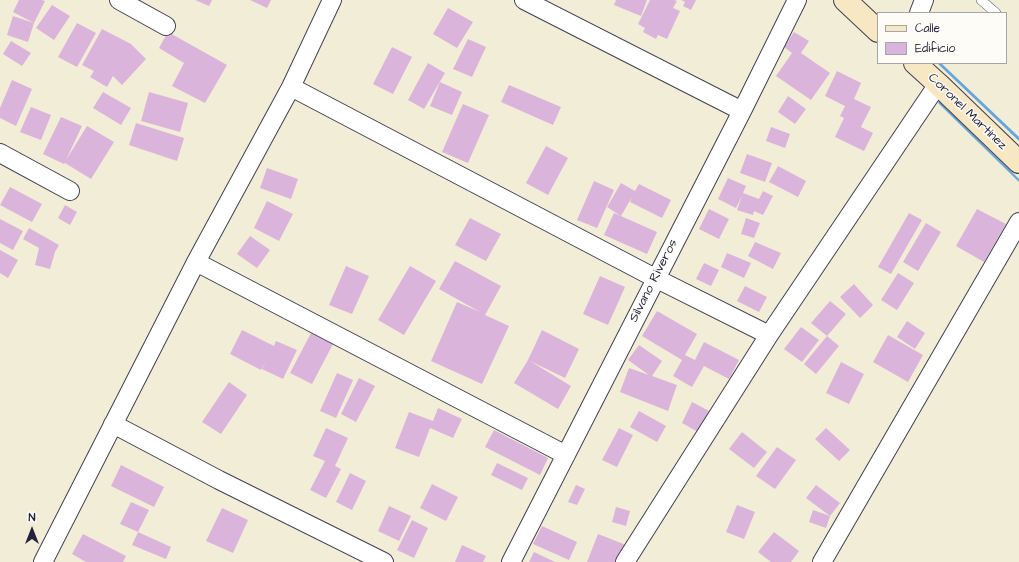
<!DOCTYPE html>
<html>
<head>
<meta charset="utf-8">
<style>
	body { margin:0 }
	#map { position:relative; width:1019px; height:562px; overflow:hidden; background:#f2edd7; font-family:"Architects Daughter",sans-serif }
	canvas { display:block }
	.legend { position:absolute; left:877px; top:12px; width:130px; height:52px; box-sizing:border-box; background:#fdfcf7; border:1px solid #a5a5ac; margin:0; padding:5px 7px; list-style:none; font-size:12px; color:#22223b }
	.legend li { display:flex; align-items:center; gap:8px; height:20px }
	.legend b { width:20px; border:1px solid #a5a5ac }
	.north { position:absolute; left:12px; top:510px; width:40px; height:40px; -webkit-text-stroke:3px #fdfcf7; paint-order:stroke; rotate:0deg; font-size:11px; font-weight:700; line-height:16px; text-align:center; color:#22223b }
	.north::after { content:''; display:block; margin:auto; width:14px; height:18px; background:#22223b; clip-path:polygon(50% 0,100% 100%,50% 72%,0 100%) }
</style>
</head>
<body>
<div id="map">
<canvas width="1019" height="562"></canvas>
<ul class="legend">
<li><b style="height:5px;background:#f7e8c3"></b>Calle</li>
<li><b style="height:11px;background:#dbb4dc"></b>Edificio</li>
</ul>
<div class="north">N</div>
</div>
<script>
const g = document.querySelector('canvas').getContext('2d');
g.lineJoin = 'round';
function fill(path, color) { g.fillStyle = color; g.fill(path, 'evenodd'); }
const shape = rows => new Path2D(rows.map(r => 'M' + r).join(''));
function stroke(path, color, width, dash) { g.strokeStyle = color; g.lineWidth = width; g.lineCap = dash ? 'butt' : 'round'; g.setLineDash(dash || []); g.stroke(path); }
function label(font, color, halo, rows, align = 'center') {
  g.font = font + ' "Architects Daughter",sans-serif'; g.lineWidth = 3; g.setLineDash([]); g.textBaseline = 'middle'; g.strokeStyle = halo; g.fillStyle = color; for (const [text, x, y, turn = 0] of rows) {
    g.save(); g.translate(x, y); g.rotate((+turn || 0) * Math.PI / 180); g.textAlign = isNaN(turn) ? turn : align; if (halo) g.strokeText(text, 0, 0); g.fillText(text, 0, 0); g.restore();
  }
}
const water = shape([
	[937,63,941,63,1019,137,1019,141],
	[939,101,1019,179,1019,182,938,103]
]);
const building = shape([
	[19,0,42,0,45,1,34,23,28,42,7,35,13,16,34,23,13,12],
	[195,0,212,0,209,6],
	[250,0,271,0,267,8],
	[616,0,647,0,641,16,614,5],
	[650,0,674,0,677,1,673,8,680,11,667,39,658,35,656,39,643,32,645,28,638,24],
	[681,0,696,0,691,10,683,6,685,2],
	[52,5,70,16,54,40,36,28],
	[448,8,473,22,457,48,433,34],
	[77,23,96,33,77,67,58,57],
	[102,29,131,44,146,59,122,85,113,76,107,87,90,77,94,71,82,65],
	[168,32,227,65,205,103,172,86,184,63,159,48],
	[794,32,809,41,801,53,830,73,811,100,776,76,792,53,784,47],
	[468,39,486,47,472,77,453,69],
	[11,41,31,53,22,66,3,54],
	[392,47,412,57,393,94,373,84],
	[428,63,445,73,424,109,408,100],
	[837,71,861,83,854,99,871,107,861,127,873,133,864,151,835,137,844,118,840,116,845,106,825,96],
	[12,80,32,89,16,126,0,118,0,108],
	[440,82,462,92,452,115,430,106],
	[509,85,561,107,553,125,501,102],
	[103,92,131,108,121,125,93,108],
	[149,92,188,103,180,132,141,121],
	[788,96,806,109,795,124,778,112],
	[463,104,489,115,468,163,442,152],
	[31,107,51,115,41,140,20,132],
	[61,117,82,126,66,160,87,126,114,142,91,179,65,163,64,164,43,154],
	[136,123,184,138,177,161,129,145],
	[771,127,790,134,785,148,766,141],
	[546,146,568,158,548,195,526,183],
	[747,154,772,163,765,182,740,173],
	[778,166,806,181,798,197,769,182],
	[267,168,298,179,291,199,260,188],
	[728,178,746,186,743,193,759,199,763,191,773,196,763,215,754,211,753,215,737,210,742,196,736,208,718,199],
	[594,181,614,190,597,228,577,220],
	[621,183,635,191,639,184,671,200,662,218,630,202,632,197,621,216,607,207],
	[10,187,42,204,32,222,0,205],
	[267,201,293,214,279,241,254,228],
	[65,205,77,212,70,225,58,218],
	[709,209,729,219,719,239,699,229],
	[977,209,1006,224,984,262,956,246],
	[614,213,657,232,647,254,604,235],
	[909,213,922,220,891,274,878,267],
	[470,218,501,234,486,261,455,245],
	[746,218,760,223,754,238,741,234],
	[0,219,23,231,13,250,0,243],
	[926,223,941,232,918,271,903,262],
	[29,228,59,245,55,252,50,269,35,265,39,248,23,239],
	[250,236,270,250,257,268,237,254],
	[755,242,781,253,773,269,748,256],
	[0,250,18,260,8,278,0,273],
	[727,253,751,263,744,278,721,267],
	[455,261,501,286,485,315,509,326,482,384,431,361,457,302,480,312,439,289],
	[704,263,719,270,711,286,696,279],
	[346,266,369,276,352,314,329,305],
	[410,266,436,281,404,335,378,320],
	[898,273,914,283,897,310,881,300],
	[600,276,625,287,608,325,583,314],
	[854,284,873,305,860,318,840,297],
	[745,286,767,297,759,312,737,301],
	[830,301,846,314,827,336,811,323],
	[657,311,697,334,685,355,695,360,704,342,739,360,729,379,704,366,692,387,673,376,682,360,642,336],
	[907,321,925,333,915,349,897,337],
	[801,327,819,340,802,362,784,349],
	[242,330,274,346,276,341,297,350,283,379,262,369,266,361,261,370,230,354],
	[542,330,579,349,565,378,530,361,571,386,558,409,514,383,528,360],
	[311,333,333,344,312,384,290,373],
	[888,335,923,355,908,382,873,362],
	[827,336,839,346,816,374,804,364],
	[639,345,662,361,652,376,677,385,668,411,620,392,629,368,649,375,628,360],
	[841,362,864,374,849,404,826,393],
	[337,373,353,380,336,418,320,411],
	[359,378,375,386,356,422,341,414],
	[229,382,247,395,221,434,202,422],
	[692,402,711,412,700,433,682,423],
	[438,408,462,419,453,438,430,428,419,457,395,448,409,412,433,421],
	[639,411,666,426,657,442,630,427],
	[326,428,348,438,335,466,341,469,326,498,310,490,325,461,313,456],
	[619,428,633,435,617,467,602,460],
	[826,428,850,450,839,461,815,439],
	[494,430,548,458,540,475,485,447],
	[742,432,767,452,754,468,729,449],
	[777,447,796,460,775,489,756,476],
	[497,463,528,478,522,490,491,475],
	[121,465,164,487,154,507,111,486],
	[350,473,366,481,352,510,336,502],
	[432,484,458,497,446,521,420,508],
	[576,485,585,489,577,505,568,502],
	[816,485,840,503,830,516,826,528,809,522,813,510,830,516,806,498],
	[131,502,149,510,138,532,120,524],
	[737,505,755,512,744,539,726,532],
	[389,506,411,516,399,541,378,531],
	[616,507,630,511,626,526,612,522],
	[222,508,248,520,233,553,206,541],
	[412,520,428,528,414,558,397,550],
	[542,526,577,542,569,560,533,544],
	[138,532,171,547,166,559,132,545],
	[774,532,799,551,791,562,771,562,758,552],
	[83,534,126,556,123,562,86,562,72,554],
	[598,534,626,545,619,562,587,562],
	[462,545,486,556,483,562,455,562],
	[534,552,555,562,529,562]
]);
const service = shape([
	[981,0,996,13]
]);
const minor = shape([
	[119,0,166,26],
	[524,0,742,111],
	[919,13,924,0],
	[291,87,655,278,769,335],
	[0,153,70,191],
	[196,262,566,455],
	[113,424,219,480,384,562],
	[43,562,196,262,291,87,332,0],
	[511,562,742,111,797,0],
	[625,562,769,335,938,84],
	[822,562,1019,222]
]);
const secondary = shape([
	[845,0,878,31],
	[915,63,938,84,1019,162]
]);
const streetNames = [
	["Coronel Martínez",967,112,44],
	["Silvano Riveros",654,281,-63]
];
fill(water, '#67a6da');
fill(building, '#dbb4dc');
stroke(service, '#414052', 10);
stroke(minor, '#414052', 20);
stroke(secondary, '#414052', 24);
stroke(service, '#fff', 9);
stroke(minor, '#fff', 18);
stroke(secondary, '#f7e8c3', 22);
label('13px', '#22223b', '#fdfcf7', streetNames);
</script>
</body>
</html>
